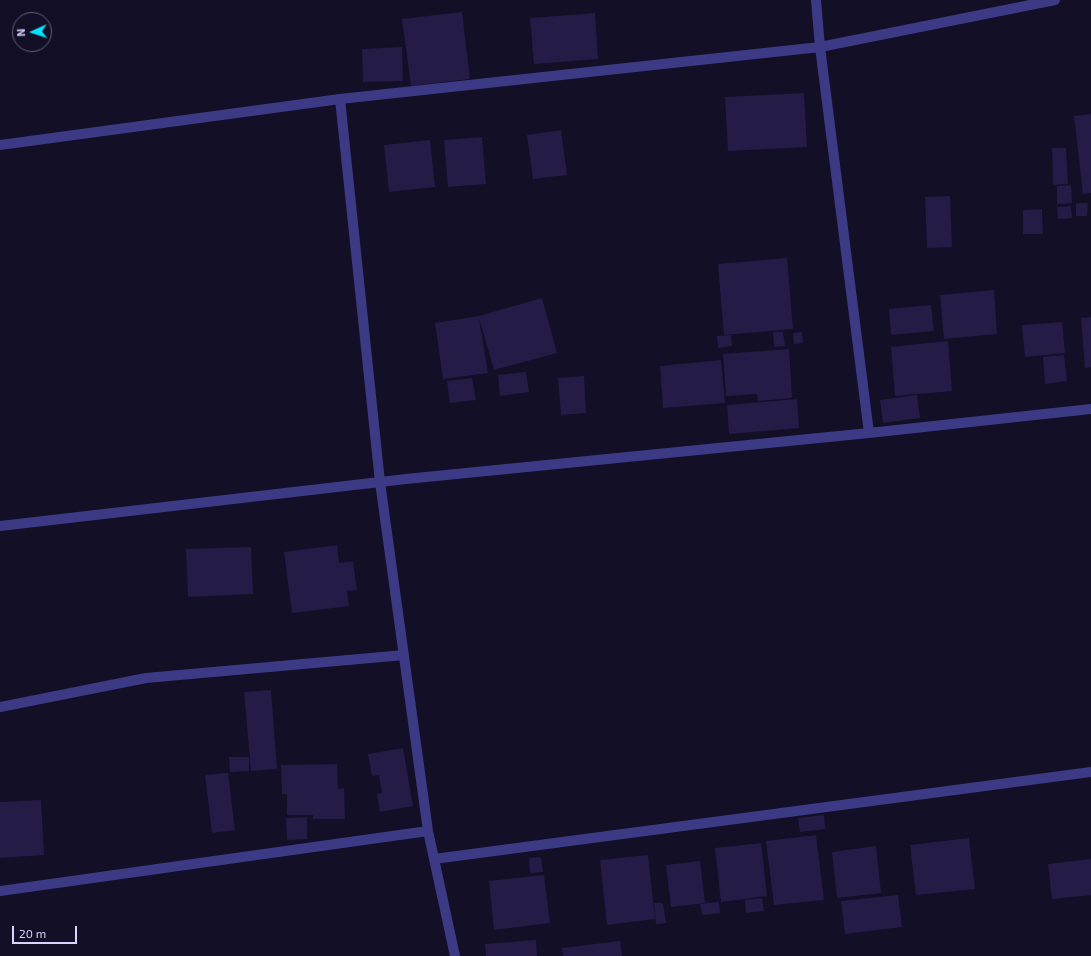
<!DOCTYPE html>
<html>
<head>
<meta charset="utf-8">
<style>
	body { margin:0 }
	#map { position:relative; width:1091px; height:956px; overflow:hidden; background:#130f26; font-family:"Exo 2",sans-serif }
	canvas { display:block }
	.north { position:absolute; left:12px; top:12px; width:40px; height:40px; box-sizing:border-box; background:#130f26; border:1px solid #625e7d; border-radius:50%; rotate:267deg; font-size:11px; font-weight:700; line-height:16px; text-align:center; color:#d9d4ff }
	.north::after { content:''; display:block; margin:auto; width:14px; height:18px; background:#00e5ff; clip-path:polygon(50% 0,100% 100%,50% 72%,0 100%) }
	.scale { position:absolute; left:12px; top:926px; width:65px; height:18px; box-sizing:border-box; border:2px solid #d9d4ff; border-top:0; padding-left:5px; font-size:12px; line-height:14px; white-space:nowrap; color:#d9d4ff; -webkit-text-stroke:3px #130f26; paint-order:stroke }
</style>
</head>
<body>
<div id="map">
<canvas width="1091" height="956"></canvas>
<div class="north">N</div>
<div class="scale">20 m</div>
</div>
<script>
const g = document.querySelector('canvas').getContext('2d');
g.lineJoin = 'round';
function fill(path, color) { g.fillStyle = color; g.fill(path, 'evenodd'); }
const shape = rows => new Path2D(rows.map(r => 'M' + r).join(''));
function stroke(path, color, width, dash) { g.strokeStyle = color; g.lineWidth = width; g.lineCap = dash ? 'butt' : 'round'; g.setLineDash(dash || []); g.stroke(path); }
const building = shape([
	[462,12,470,79,411,86,402,19],
	[595,13,598,59,534,64,530,18],
	[402,47,403,81,363,82,362,49],
	[804,93,807,147,728,151,725,97],
	[1091,114,1091,193,1083,194,1074,116],
	[561,130,567,175,533,179,527,135],
	[482,137,486,184,448,187,444,140],
	[430,140,435,187,389,192,384,145],
	[1052,148,1066,148,1068,184,1053,185],
	[1071,185,1072,203,1057,204,1057,186],
	[950,196,952,247,927,248,925,197],
	[1076,203,1088,203,1087,216,1076,216],
	[1071,206,1072,218,1058,219,1057,207],
	[1042,209,1043,234,1023,234,1023,210],
	[787,258,793,329,724,335,718,264],
	[994,290,997,334,944,339,940,295],
	[542,298,557,353,494,370,479,318,488,373,443,379,435,323,479,316],
	[931,305,934,331,891,335,889,309],
	[1091,317,1091,367,1085,368,1081,318],
	[1062,322,1065,353,1025,357,1022,325],
	[773,332,783,332,785,346,774,347],
	[802,332,803,343,794,344,793,333],
	[731,335,732,346,718,348,717,336],
	[948,341,952,391,895,396,891,347],
	[789,349,792,398,758,401,757,394,726,396,723,354],
	[1064,355,1067,381,1045,384,1043,357],
	[721,360,725,403,663,408,660,366],
	[526,372,529,392,500,396,498,375],
	[584,376,586,413,561,415,558,378],
	[472,378,476,400,450,403,447,381],
	[917,395,920,418,883,423,880,400],
	[797,399,799,428,729,434,727,405],
	[337,545,339,563,353,561,357,590,347,591,349,606,292,613,284,552],
	[251,547,253,594,188,597,186,549],
	[271,690,277,769,251,771,244,692],
	[403,748,413,806,380,812,377,794,382,793,379,775,372,776,368,754],
	[229,757,249,757,249,771,230,772],
	[337,764,338,789,344,788,345,819,313,819,313,815,287,815,287,794,282,794,281,765],
	[228,773,235,830,212,833,205,775],
	[41,800,44,855,0,858,0,802],
	[824,815,825,829,800,832,798,818],
	[307,817,307,839,287,840,286,818],
	[816,835,824,900,774,905,766,841],
	[969,838,975,889,916,895,910,845],
	[761,843,767,896,721,902,715,848],
	[876,846,881,893,837,898,832,852],
	[648,855,655,919,607,925,600,860],
	[541,857,543,872,530,873,529,858],
	[1091,859,1091,895,1052,899,1048,864],
	[700,861,705,903,671,907,666,865],
	[544,875,550,923,494,930,489,881],
	[898,895,902,927,845,934,841,901],
	[762,898,764,911,746,913,745,900],
	[719,902,720,913,702,915,700,904],
	[654,903,663,903,666,923,656,924],
	[536,940,537,956,486,956,485,944],
	[620,941,622,956,563,956,562,948]
]);
const street = shape([
	[816,0,820,47,869,433],
	[340,99,380,482,428,831,455,956],
	[0,145,340,99,820,47,1055,0],
	[0,526,406,479,869,433,1091,409],
	[0,707,146,678,404,655],
	[434,859,1091,772],
	[0,891,428,831]
]);
fill(building, '#241b47');
stroke(street, '#3d3a85', 10);
</script>
</body>
</html>
